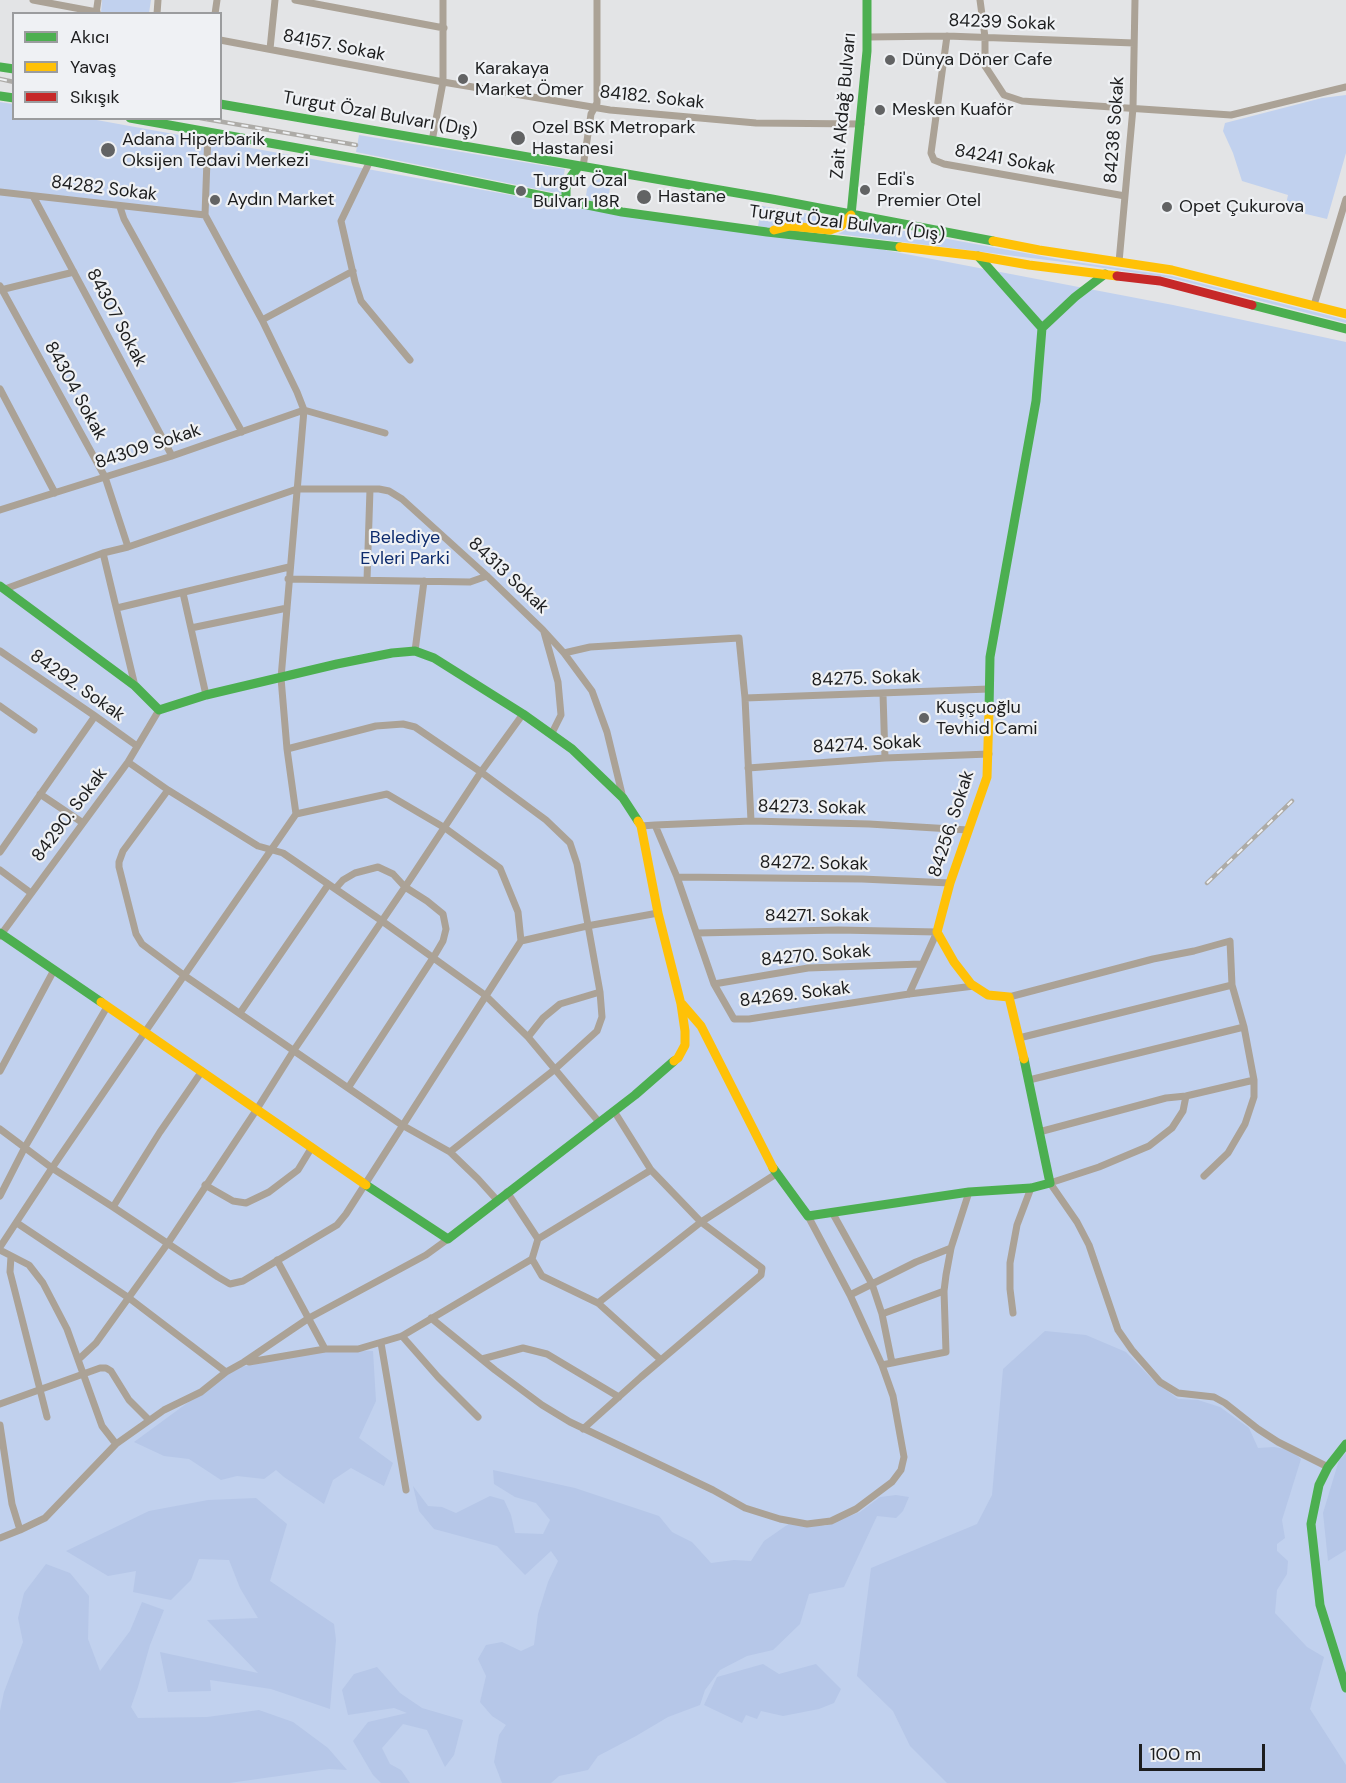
<!DOCTYPE html>
<html>
<head>
<meta charset="utf-8">
<style>
	body { margin:0 }
	#map { position:relative; width:1346px; height:1783px; overflow:hidden; background:#e3e4e6; font-family:"DM Sans",sans-serif }
	canvas { display:block }
	.legend { position:absolute; left:12px; top:12px; width:210px; height:108px; box-sizing:border-box; background:#eff1f4; border:2px solid #9b9c9e; margin:0; padding:8px 10px; list-style:none; font-size:18px; color:#1c1d1e }
	.legend li { display:flex; align-items:center; gap:12px; height:30px }
	.legend b { width:30px; border:2px solid #9b9c9e }
	.scale { position:absolute; left:1139px; top:1744px; width:126px; height:27px; box-sizing:border-box; border:3px solid #1c1d1e; border-top:0; padding-left:8px; font-size:18px; line-height:21px; white-space:nowrap; color:#1c1d1e; -webkit-text-stroke:4px #eff1f4; paint-order:stroke }
</style>
</head>
<body>
<div id="map">
<canvas width="1346" height="1783"></canvas>
<ul class="legend">
<li><b style="height:8px;background:#4caf50"></b>Akıcı</li>
<li><b style="height:8px;background:#ffc107"></b>Yavaş</li>
<li><b style="height:8px;background:#c62828"></b>Sıkışık</li>
</ul>
<div class="scale">100 m</div>
</div>
<script>
const g = document.querySelector('canvas').getContext('2d');
g.lineJoin = 'round';
function fill(path, color) { g.fillStyle = color; g.fill(path, 'evenodd'); }
const shape = rows => new Path2D(rows.map(r => 'M' + r).join(''));
function stroke(path, color, width, dash) { g.strokeStyle = color; g.lineWidth = width; g.lineCap = dash ? 'butt' : 'round'; g.setLineDash(dash || []); g.stroke(path); }
function label(font, color, halo, rows, align = 'center') {
  g.font = font + ' "DM Sans",sans-serif'; g.lineWidth = 4.5; g.setLineDash([]); g.textBaseline = 'middle'; g.strokeStyle = halo; g.fillStyle = color; for (const [text, x, y, turn = 0] of rows) {
    g.save(); g.translate(x, y); g.rotate((+turn || 0) * Math.PI / 180); g.textAlign = isNaN(turn) ? turn : align; if (halo) g.strokeText(text, 0, 0); g.fillText(text, 0, 0); g.restore();
  }
}
const green = shape([
	[102,0,151,0,149,13,101,13],
	[1346,95,1346,153,1327,219,1285,209,1288,195,1242,181,1233,153,1223,131,1225,123,1322,98],
	[0,102,13,104,14,118,91,119,566,205,822,238,1173,305,1346,342,1346,1783,0,1783],
	[359,135,565,169,563,180,569,182,566,195,356,152],
	[611,178,608,204,588,200,586,196,587,189,592,183,599,179],
	[762,206,838,219,832,225,776,229,758,226],
	[855,222,1063,260,1172,276,1335,317,1346,320,1346,323,1171,278,1063,262,838,234,844,231]
]);
const forest = shape([
	[1045,1331,1086,1335,1126,1352,1152,1379,1178,1399,1198,1400,1220,1407,1249,1428,1258,1448,1274,1447,1290,1450,1301,1459,1282,1520,1285,1538,1277,1544,1277,1551,1288,1561,1287,1574,1277,1590,1275,1613,1307,1647,1324,1657,1310,1709,1346,1765,1346,1783,947,1783,910,1746,893,1711,857,1676,871,1568,977,1524,992,1495,1003,1369],
	[330,1350,373,1351,376,1401,359,1438,393,1463,384,1486,351,1468,333,1480,324,1504,284,1477,276,1470,264,1479,237,1476,221,1480,189,1459,164,1456,134,1442,235,1368],
	[1346,1453,1346,1550,1328,1561,1323,1513,1339,1460],
	[493,1470,575,1488,659,1516,672,1532,692,1542,711,1563,734,1560,751,1561,764,1541,790,1523,825,1526,860,1512,880,1497,896,1495,909,1497,903,1511,896,1518,877,1516,844,1587,809,1594,800,1624,773,1650,747,1656,720,1670,705,1690,700,1705,668,1717,636,1736,598,1756,588,1770,559,1776,551,1783,502,1783,494,1762,499,1735,506,1725,492,1716,480,1702,486,1676,478,1659,486,1645,502,1642,521,1651,534,1645,538,1614,548,1582,558,1561,551,1551,525,1575,497,1546,434,1529,419,1511,413,1486,428,1506,442,1507,456,1513,490,1496,504,1500,511,1515,515,1533,543,1534,550,1520,536,1503,515,1497,494,1484],
	[256,1498,287,1524,270,1581,334,1624,336,1640,330,1709,271,1689,210,1680,211,1691,168,1692,160,1652,258,1673,207,1620,258,1618,240,1588,229,1560,199,1559,191,1580,171,1600,133,1592,136,1571,108,1576,66,1551,149,1511,208,1500],
	[46,1564,70,1573,89,1596,88,1639,100,1671,130,1631,142,1602,164,1610,150,1645,138,1687,131,1707,138,1718,207,1717,259,1710,293,1722,328,1748,347,1770,329,1769,229,1783,0,1783,0,1711,4,1692,23,1642,18,1618,24,1593],
	[763,1664,779,1674,816,1664,841,1689,834,1703,819,1709,783,1716,761,1711,757,1719,746,1715,742,1723,704,1705,717,1677],
	[377,1667,400,1693,422,1708,463,1720,454,1755,445,1767,427,1730,403,1724,382,1748,390,1764,401,1770,410,1783,381,1783,373,1775,353,1741,368,1722,407,1713,394,1708,348,1715,342,1690,354,1674]
]);
const street = shape([
	[33,0,97,12],
	[295,0,444,28],
	[980,0,985,37,985,66,1004,95,1022,101,1231,115,1346,87],
	[96,14,98,0],
	[157,14,158,0],
	[215,14,217,0],
	[947,36,931,153,934,160,944,164,1125,196],
	[868,37,947,36,1134,43],
	[220,40,443,82,610,110,756,123,861,124],
	[270,49,275,0],
	[208,132,205,215,262,320,297,392,304,410,281,678,287,749,296,814],
	[432,141,443,82,443,0],
	[370,161,341,221,355,282,361,301,410,360],
	[583,167,591,114,597,103,597,0],
	[0,192,205,215],
	[33,196,172,456],
	[120,207,124,219,242,432],
	[1119,262,1133,108,1135,0],
	[0,286,105,477,128,547],
	[0,290,74,272],
	[1314,305,1346,199],
	[262,320,353,271],
	[0,389,55,493],
	[0,510,172,456,304,410,385,433],
	[103,553,135,686],
	[288,579,470,582,487,576],
	[367,580,370,489],
	[5,589,103,553,128,547,297,489,379,489,389,491,402,499,487,576,543,630,564,653,590,647,739,638,745,698,751,821],
	[183,593,206,695],
	[117,608,289,567],
	[191,628,287,608],
	[544,632,558,682,561,715,552,733],
	[0,651,95,716,137,746],
	[415,651,424,581],
	[564,653,592,691,607,732,623,798],
	[883,694,885,758],
	[745,698,989,689],
	[0,706,34,730],
	[287,749,376,726,403,724,415,727,481,772,546,820,570,843,577,864,600,992,602,1017,597,1031,554,1070,450,1152],
	[128,762,168,790,258,846,283,853,382,921,485,995,528,1037,599,1122],
	[748,768,885,758,989,754],
	[168,790,123,851,119,862,119,867,136,934,142,944,185,976,402,1125,450,1152,478,1179,497,1200],
	[40,794,83,823],
	[655,825,751,821,869,824,968,830],
	[641,826,655,825,677,877,714,984,734,1019,749,1019,909,994,974,986],
	[0,852,95,716],
	[0,870,31,893],
	[677,877,862,879,950,883],
	[335,889,343,880,355,873,378,867,393,874,405,887,427,901,443,914,446,929,443,941,433,958,348,1088],
	[697,933,838,930,937,932,909,994],
	[0,936,128,762,159,710],
	[521,941,587,926,658,913],
	[714,984,808,968,921,964],
	[1009,997,1153,959,1194,951,1230,941,1232,985,1019,1038],
	[240,1013,328,885],
	[528,1037,543,1018,560,1004,600,992],
	[0,1071,54,970],
	[1029,1080,1244,1027],
	[1186,1096,1183,1111,1172,1128,1149,1146,1099,1167,1050,1183,1077,1222,1089,1245,1118,1330,1132,1350,1160,1382,1178,1393,1214,1397,1225,1403,1258,1429,1278,1442,1328,1467],
	[0,1129,52,1168,113,1207,218,1277,230,1284,243,1281,337,1225,346,1214,521,941,518,912,500,868,445,828,387,794,296,814,145,1032,52,1168,0,1247],
	[1039,1132,1166,1098,1186,1096,1254,1080,1244,1027,1232,985],
	[1204,1176,1228,1153,1245,1124,1254,1097,1254,1080],
	[205,1185,233,1201,246,1203,269,1192,298,1170,312,1147],
	[0,1196,25,1147,107,1007],
	[113,1207,160,1132,202,1071],
	[832,1212,872,1284,882,1314,892,1363],
	[17,1223,129,1298,226,1372],
	[538,1239,651,1170],
	[0,1250,29,1265,43,1283,67,1329,102,1426,116,1444],
	[11,1256,10,1272,47,1417],
	[532,1259,542,1276,598,1303,661,1360],
	[277,1260,325,1349],
	[850,1295,916,1262,951,1248],
	[598,1303,701,1222,776,1174],
	[1013,1313,1010,1289,1010,1263,1017,1225,1031,1188],
	[882,1314,944,1291],
	[431,1318,495,1370,542,1405,570,1422,713,1490,745,1508,780,1519,807,1524,831,1521,856,1509,892,1482,901,1470,904,1457,893,1396,882,1365,850,1295,808,1216],
	[402,1336,438,1377,478,1417],
	[381,1343,406,1490],
	[79,1359,96,1343,168,1243,257,1109,294,1050,405,887,481,772,523,714],
	[482,1359,523,1348,547,1354,619,1397],
	[249,1362,325,1349,358,1349,402,1336,532,1259,538,1239,507,1192],
	[882,1365,946,1352,944,1291,946,1275,951,1248,969,1192],
	[0,1404,100,1368,106,1368,111,1371,129,1400,149,1420],
	[0,1425,12,1504,20,1530],
	[583,1429,641,1377,761,1275,762,1268,701,1222,651,1170,614,1111],
	[0,1538,20,1530,45,1518,116,1444,164,1410,201,1392,226,1372,244,1362,309,1318,426,1255,448,1239]
]);
const fast = shape([
	[0,67,14,69],
	[0,96,14,98],
	[220,104,772,199,993,241],
	[130,118,370,161,622,212,767,232,900,247],
	[566,201,566,188,570,178,578,167],
	[851,215,867,51,867,0],
	[978,256,1042,328,1075,297,1105,274],
	[1252,305,1346,329],
	[0,586,135,686,159,710,206,695,337,664,392,653,415,651,434,658,523,714,572,749,623,798,638,821],
	[989,711,990,657,1036,401,1042,328],
	[0,933,101,1002],
	[773,1168,808,1216,969,1192,1031,1188,1050,1183,1024,1059],
	[366,1185,448,1239,635,1095,674,1061],
	[1346,1444,1328,1467,1319,1485,1311,1524,1320,1605,1346,1688]
]);
const slow = shape([
	[774,230,790,226,830,230,841,226,851,215],
	[993,241,1039,250,1172,270,1346,314],
	[900,247,978,256,1029,265,1117,276],
	[989,711,987,777,950,883,937,932,954,962,971,984,988,995,1009,997,1024,1059],
	[638,821,641,826,658,913,681,1004,685,1031,685,1045,678,1058,674,1061],
	[101,1002,366,1185],
	[682,1004,701,1026,773,1168]
]);
const jam = shape([
	[1117,276,1160,281,1252,305]
]);
const rail = shape([
	[0,79,14,82],
	[200,118,356,145],
	[1207,883,1292,801]
]);
const markers = [
	[890,60,6,"#626364"],
	[463,79,6,"#626364"],
	[880,110,6,"#626364"],
	[518,138,8,"#626364"],
	[108,150,8,"#626364"],
	[865,190,6,"#626364"],
	[521,191,6,"#626364"],
	[644,197,8,"#626364"],
	[215,200,6,"#626364"],
	[1167,207,6,"#626364"],
	[924,718,6,"#626364"]
];
const streetNames = [
	["84239 Sokak",1002,23,2],
	["84157. Sokak",334,46,11],
	["84182. Sokak",652,98,6],
	["Zait Akdağ Bulvarı",844,106,-85],
	["Turgut Özal Bulvarı (Dış)",380,115,10],
	["84238 Sokak",1115,130,-86],
	["84241 Sokak",1005,160,10],
	["84282 Sokak",104,189,7],
	["Turgut Özal Bulvarı (Dış)",847,224,7],
	["84307 Sokak",116,318,62],
	["84304 Sokak",75,391,61],
	["84309 Sokak",148,447,-18],
	["84313 Sokak",508,576,43],
	["84275. Sokak",866,679,-2],
	["84292. Sokak",77,686,35],
	["84274. Sokak",867,745,-3],
	["84273. Sokak",812,808,1],
	["84290. Sokak",70,815,-53],
	["84256. Sokak",952,824,-72],
	["84272. Sokak",814,864,1],
	["84271. Sokak",817,916],
	["84270. Sokak",816,956,-5],
	["84269. Sokak",795,995,-7]
];
const poiNames = [
	["Dünya Döner Cafe",902,60],
	["Karakaya",475,69],
	["Market Ömer",475,90],
	["Mesken Kuaför",892,110],
	["Ozel BSK Metropark",532,128],
	["Hastanesi",532,149],
	["Adana Hiperbarik",122,140],
	["Oksijen Tedavi Merkezi",122,161],
	["Edi's",877,180],
	["Premier Otel",877,201],
	["Turgut Özal",533,181],
	["Bulvarı 18R",533,202],
	["Hastane",658,197],
	["Aydın Market",227,200],
	["Opet Çukurova",1179,207],
	["Kuşçuoğlu",936,708],
	["Tevhid Cami",936,729]
];
const parkNames = [
	["Belediye",405,538],
	["Evleri Parki",405,559]
];
fill(green, '#c1d1ee');
fill(forest, '#b6c7e8');
stroke(street, '#aba296', 7);
stroke(fast, '#4caf50', 9);
stroke(slow, '#ffc107', 9);
stroke(jam, '#c62828', 9);
stroke(rail, '#adaba7', 4.5);
stroke(rail, '#eff1f4', 2, [7]);
for (const [x, y, r, color] of markers) { const dot = new Path2D(); dot.arc(x, y, r, 0, 2 * Math.PI); g.fillStyle = color; g.fill(dot); stroke(dot, '#eff1f4', 2); }
label('18px', '#1c1d1e', '#eff1f4', streetNames);
label('18px', '#1c1d1e', '#eff1f4', poiNames, 'left');
label('18px', '#0d2b6d', '#eff1f4', parkNames);
</script>
</body>
</html>
